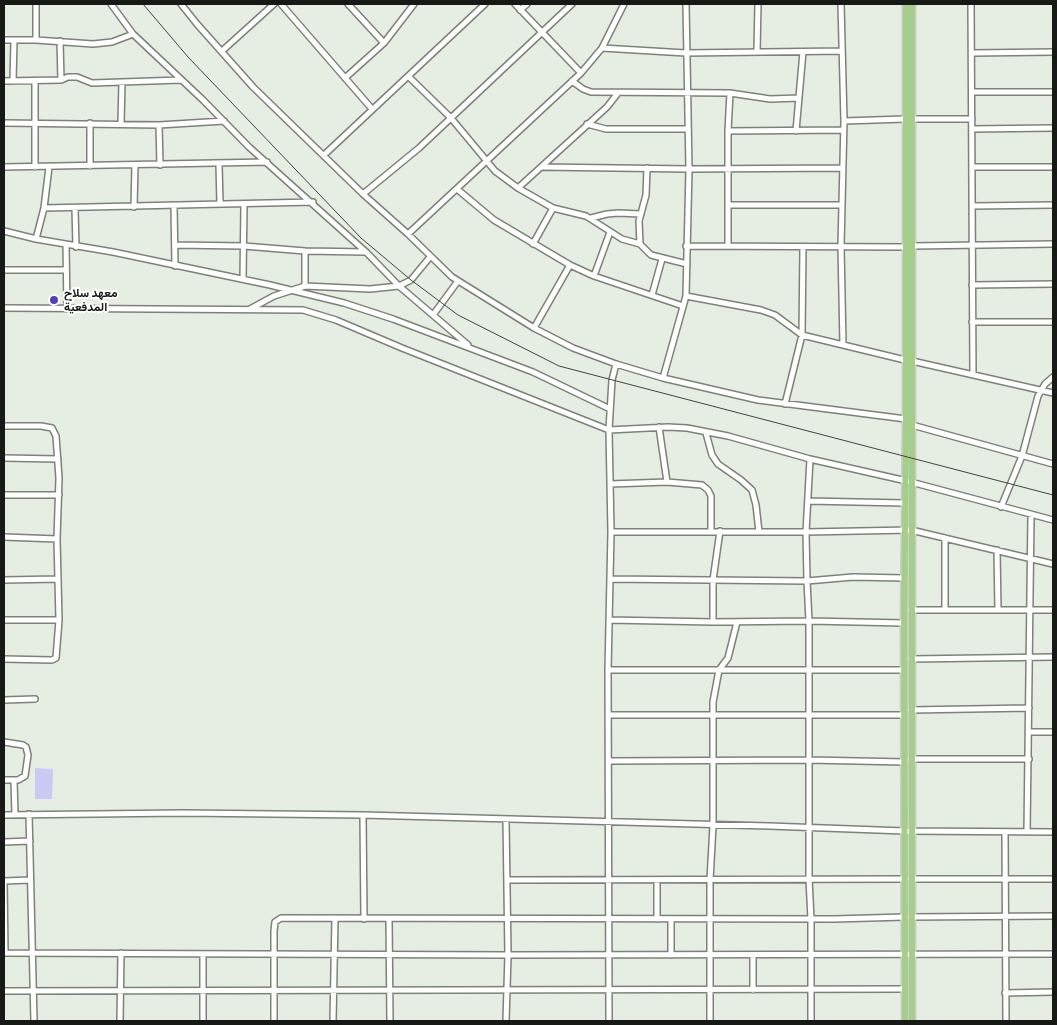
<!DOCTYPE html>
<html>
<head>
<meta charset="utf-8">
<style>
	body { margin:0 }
	#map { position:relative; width:1057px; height:1025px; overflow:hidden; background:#e6ede2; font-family:Barlow,sans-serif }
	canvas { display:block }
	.frame { position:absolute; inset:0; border:5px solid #161915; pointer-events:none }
</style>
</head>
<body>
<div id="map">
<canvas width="1057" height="1025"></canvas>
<div class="frame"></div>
</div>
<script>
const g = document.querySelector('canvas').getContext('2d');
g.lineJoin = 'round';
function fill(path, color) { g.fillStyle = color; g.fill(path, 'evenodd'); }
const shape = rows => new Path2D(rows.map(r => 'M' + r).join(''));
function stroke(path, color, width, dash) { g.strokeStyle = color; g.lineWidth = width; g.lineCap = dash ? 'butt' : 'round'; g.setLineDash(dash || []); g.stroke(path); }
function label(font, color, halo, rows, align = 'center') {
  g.font = font + ' Barlow,Vazirmatn,sans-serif'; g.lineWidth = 4; g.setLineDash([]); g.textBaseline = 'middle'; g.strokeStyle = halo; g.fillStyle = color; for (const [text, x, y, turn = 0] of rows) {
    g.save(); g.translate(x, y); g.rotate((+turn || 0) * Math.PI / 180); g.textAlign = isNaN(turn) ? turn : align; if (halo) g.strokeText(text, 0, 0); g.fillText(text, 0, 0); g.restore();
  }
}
const green = shape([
	[35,768,53,769,52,799,35,799]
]);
const minor = shape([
	[36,4,36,40],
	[111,4,133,34,203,100,249,147,366,252,399,286,468,345],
	[181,4,197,24,253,87,363,194,408,234,452,277,534,328,573,348,616,364,663,378,758,400,906,419],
	[281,4,372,109],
	[348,4,384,43],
	[515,4,581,73],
	[841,4,844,121,841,246,843,345],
	[971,4,973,375],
	[520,10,527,4],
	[4,40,36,40,93,44,112,42,133,34],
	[60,41,61,80],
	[602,48,686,53,842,51],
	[222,51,274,4],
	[757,51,758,4],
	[972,53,1053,52],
	[409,77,451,118,495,171,518,188,553,208,586,216,622,239,640,244,651,255,687,264],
	[345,78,384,43,414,4],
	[4,81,61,80,68,77,77,77,92,83,181,80],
	[13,81,14,40],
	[572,81,583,89,591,92,730,93,770,99,799,98],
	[35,82,35,167],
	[972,92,1053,92],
	[911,119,972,119],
	[844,121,905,119],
	[4,123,159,125,224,121],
	[121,123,122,82],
	[587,124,606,129,687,129],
	[159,125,160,165],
	[972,129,1053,128],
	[728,131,843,130],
	[796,131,803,52],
	[324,155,485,4],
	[219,164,220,204],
	[90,166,90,123],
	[4,167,267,162],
	[542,167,689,169,842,168],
	[972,167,1053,167],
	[518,188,607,107,618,93],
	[457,189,494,220,570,265,594,276,683,306],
	[363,194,419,148,572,4],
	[728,205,842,205],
	[174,206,175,266],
	[972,206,1053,205],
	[134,207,135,165],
	[44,208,313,202],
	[75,208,76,247],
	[591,218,607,214,618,213,641,214],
	[4,231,36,239,113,252,270,285,344,303,393,319,533,372,610,409],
	[408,234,581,73,602,48,624,4],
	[36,239,44,208,49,167],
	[66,244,67,309],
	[533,244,553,208],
	[640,244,639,221,646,195,647,168],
	[175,245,244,246,305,251,366,252],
	[686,246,905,247],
	[728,246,728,131,730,93],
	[912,246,1053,244],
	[305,251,305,286],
	[4,270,66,270],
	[594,276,610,232],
	[243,279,244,205],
	[972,285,1053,284],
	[652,295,662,259],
	[686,296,761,310,775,315,802,335,905,360],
	[4,308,303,310,336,320,402,348,609,430,668,427,687,428,728,436,810,459,911,482,1053,520],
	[250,309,274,296,305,286,370,289,399,286,411,280,430,257],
	[433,315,458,281],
	[972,322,1053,322],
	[534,328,570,265],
	[912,361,1053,393],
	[663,378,686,296,689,169,686,4],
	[785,404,802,335,803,247],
	[912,425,1053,464],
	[4,426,41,426,52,428,56,436,59,478,57,539,59,620,56,658,52,660,4,659],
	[659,427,667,482],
	[706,433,712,455,718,464,741,480,752,490,756,505,759,532],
	[4,458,58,459],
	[610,484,667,482,702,485,708,490,711,496,711,531],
	[4,495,59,495],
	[808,501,904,503],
	[1001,507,1022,456,1038,396,1045,384,1053,377],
	[611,532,806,532,911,530,1053,564],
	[4,537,57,539],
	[997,550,998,610],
	[610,579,807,581,806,532,810,459],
	[4,580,58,579],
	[911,610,1053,610],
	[945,610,945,538],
	[4,620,59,620],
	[609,620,713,622,809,621,904,623],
	[713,622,713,580,720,531],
	[911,659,1053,657],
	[608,670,904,670],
	[4,700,35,699],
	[911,710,1029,708],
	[609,715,904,715],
	[1029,732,1053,732],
	[4,742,23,745,26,747,28,755,25,776,18,780,4,780],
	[911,759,1029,759],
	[609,761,809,760,905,762],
	[14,781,15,814],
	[29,814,34,1021],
	[4,815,183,813,363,815,769,826,905,831,1053,832],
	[363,815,364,919],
	[506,820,508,955,506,1021],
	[1005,832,1006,1021],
	[1027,832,1031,515],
	[4,842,30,841],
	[911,879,1053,879],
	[507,880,905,879],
	[657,880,657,919],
	[4,881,5,953],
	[4,881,30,880],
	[911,917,1053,916],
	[389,919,390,1021],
	[671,919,671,955],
	[4,953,508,955,1053,954],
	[753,990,753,955],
	[4,991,905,989],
	[1005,993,1053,992],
	[120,1021,121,953],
	[203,1021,203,954],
	[274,1021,274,931,275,922,281,918,834,919,905,917],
	[333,1021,335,918],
	[609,1021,608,670,611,532,609,430,612,380,616,364],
	[710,1021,710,880,713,826,713,702,719,670,728,658,737,622],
	[811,1021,811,919,809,879,809,621,807,581,853,577,904,578]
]);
const major = shape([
	[912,4,912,1021],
	[905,1021,904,623,906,419,906,4]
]);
const rail = shape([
	[143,4,188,57,361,238,411,280,458,315,559,366,1053,495]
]);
const markers = [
	[54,300,5,"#5540b8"]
];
const poiNames = [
	["معهد سلاح",64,293],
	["المدفعية",64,307]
];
fill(green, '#cacaf5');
stroke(minor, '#7c8279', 8);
stroke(major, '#ccc', 9);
stroke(minor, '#fff', 5);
stroke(major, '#a4ce89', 6);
stroke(rail, '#41443f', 1);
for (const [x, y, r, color] of markers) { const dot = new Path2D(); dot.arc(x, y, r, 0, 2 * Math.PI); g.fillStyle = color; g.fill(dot); stroke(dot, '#fff', 2); }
label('bold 12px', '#161915', '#fff', poiNames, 'left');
</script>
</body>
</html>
